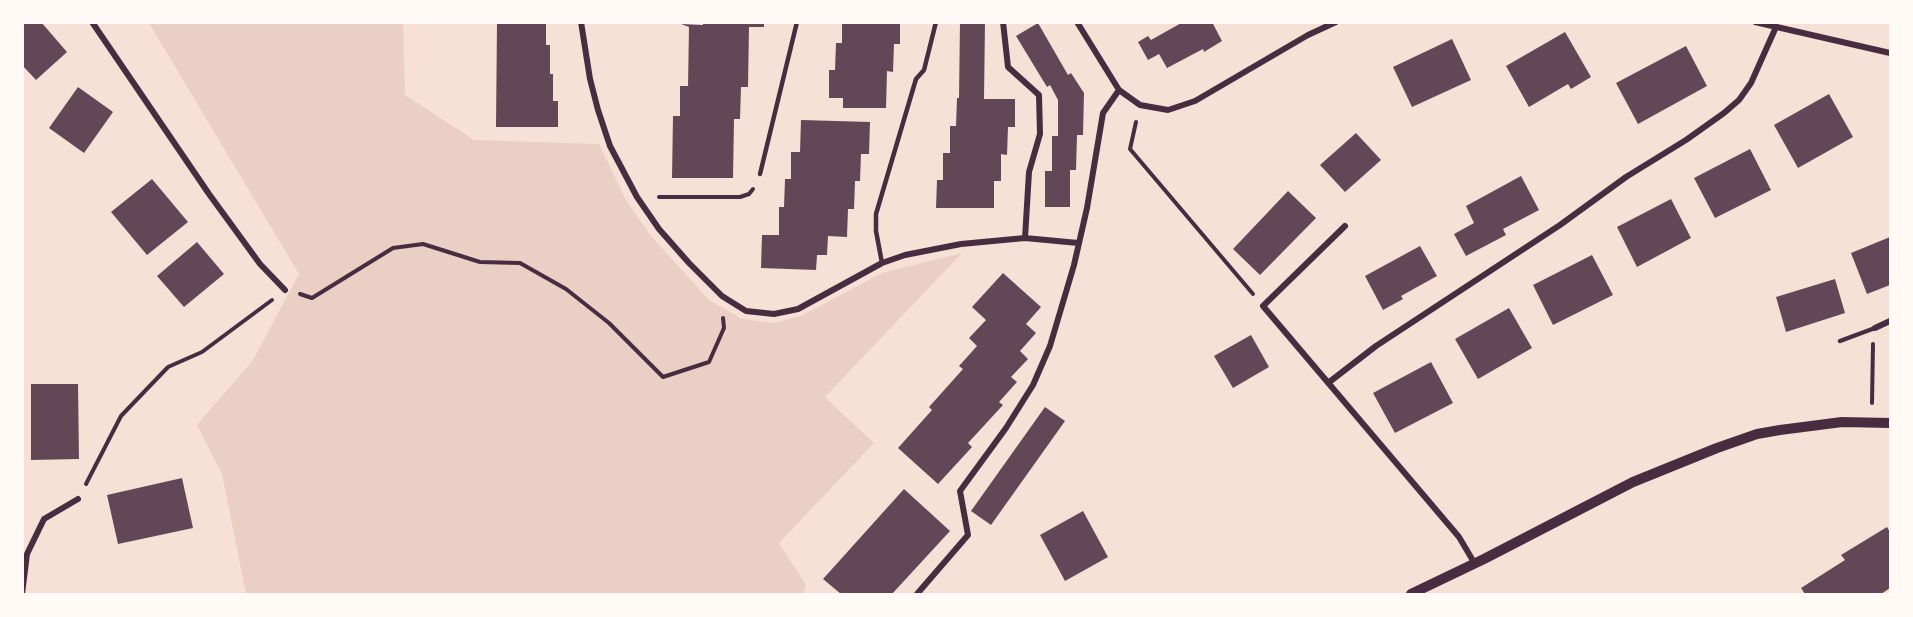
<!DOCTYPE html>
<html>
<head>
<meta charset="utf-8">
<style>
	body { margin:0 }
	#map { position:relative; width:1913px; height:617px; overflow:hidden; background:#f7e1d7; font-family:Lato,sans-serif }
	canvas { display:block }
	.frame { position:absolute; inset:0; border:24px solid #fffaf5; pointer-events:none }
</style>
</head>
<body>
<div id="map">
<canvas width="1913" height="617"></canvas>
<div class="frame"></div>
</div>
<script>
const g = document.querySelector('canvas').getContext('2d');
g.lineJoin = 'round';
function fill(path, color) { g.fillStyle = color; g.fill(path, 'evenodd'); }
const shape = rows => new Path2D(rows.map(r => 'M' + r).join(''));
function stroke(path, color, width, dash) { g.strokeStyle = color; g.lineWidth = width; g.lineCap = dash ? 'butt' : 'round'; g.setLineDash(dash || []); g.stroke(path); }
const green = shape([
	[149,23,403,23,405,95,474,140,599,144,626,200,651,236,709,300,742,319,774,323,803,315,882,273,962,253,825,397,874,443,779,543,806,585,803,594,246,594,222,474,197,425,253,360,299,274]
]);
const building = shape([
	[22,22,41,22,67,52,36,80,22,65],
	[497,22,546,22,546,45,550,45,550,74,553,74,553,101,558,101,558,127,496,127],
	[703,22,764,22,764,27,749,27,748,87,741,87,740,119,734,119,733,178,672,178,673,116,680,116,680,86,688,86,689,27,681,24,703,25],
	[842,22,900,22,900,44,894,44,893,72,887,71,886,108,843,108,843,98,829,98,829,70,835,70,836,43,842,43],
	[960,22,985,22,984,99,1015,99,1015,127,1008,127,1007,155,1001,154,1001,181,994,181,994,208,936,208,937,180,943,180,943,153,950,153,950,126,956,126,957,98,959,98],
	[1183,22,1212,22,1222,41,1204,52,1203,49,1167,68,1159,54,1148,60,1138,42,1148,36,1151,40],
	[1038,23,1068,75,1071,73,1084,93,1083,135,1077,135,1076,170,1070,170,1070,207,1045,207,1045,171,1052,171,1052,136,1058,136,1058,100,1050,85,1047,87,1016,36],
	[1565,32,1591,77,1571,89,1568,84,1529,107,1506,66],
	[1452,39,1471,80,1412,107,1393,67],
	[1686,46,1707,86,1638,124,1616,83],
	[78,87,113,112,84,153,49,128],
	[1829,94,1853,137,1798,168,1774,125],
	[801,120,870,122,869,154,861,154,860,181,855,181,854,209,848,209,847,237,828,236,827,255,817,255,816,270,761,268,762,235,779,235,779,207,784,207,785,179,791,179,791,152,800,152],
	[1356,133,1381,160,1345,192,1320,165],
	[1750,149,1771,190,1715,218,1694,178],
	[1521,176,1539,210,1503,229,1506,235,1466,256,1454,234,1474,223,1466,206],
	[152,179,188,222,147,255,111,212],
	[1288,191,1316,218,1260,275,1233,249],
	[1671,199,1691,238,1637,267,1617,227],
	[1890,237,1890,285,1867,294,1851,253],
	[197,242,224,274,184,307,157,276],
	[1420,246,1437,276,1401,296,1403,299,1383,310,1365,276],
	[1592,255,1613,295,1553,325,1533,285],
	[1003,273,1041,307,1026,324,1036,333,1020,351,1028,359,1011,377,1017,382,999,402,1003,405,968,443,972,447,938,484,898,448,932,410,929,407,963,369,959,366,977,346,969,338,986,320,972,307],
	[1835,279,1845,313,1786,332,1776,297],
	[1509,308,1532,348,1478,379,1455,339],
	[1251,335,1269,367,1233,388,1214,356],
	[1431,362,1453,403,1395,433,1373,393],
	[31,384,78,384,79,459,31,460],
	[1045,407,1065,421,991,525,971,511],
	[182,478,193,528,118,544,107,495],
	[904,489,950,531,892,594,841,594,823,579],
	[1083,511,1108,557,1065,581,1040,535],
	[1887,527,1890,532,1890,588,1881,594,1805,594,1801,588,1845,560,1841,555]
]);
const path = shape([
	[1136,122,1130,149,1253,294],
	[659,197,740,197,749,194,753,189],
	[300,294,312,298,393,248,423,244,480,262,520,263,566,289,609,323,663,377,709,362,724,328,723,318],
	[1872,403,1873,344],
	[86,484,121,416,168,367,202,352,272,300]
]);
const service = shape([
	[760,174,797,22],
	[882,263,876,231,876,214,916,79,924,70,936,22],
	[1840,341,1875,328]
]);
const minor = shape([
	[92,22,209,194,260,264,285,290],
	[581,22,590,79,598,110,610,146,637,197,659,229,689,263,722,296,746,311,774,314,798,309,882,263,905,255,961,244,1025,238,1078,243],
	[1003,22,1008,67,1039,95,1040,134,1029,172,1025,238],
	[1077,22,1119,90,1140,105,1168,110,1195,101,1308,35,1336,22],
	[1755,22,1890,53],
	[1345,226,1263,306,1459,537,1475,564],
	[1875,328,1890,321],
	[1328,383,1376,346,1560,225,1626,177,1686,140,1724,113,1739,100,1751,83,1776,27],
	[22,594,27,554,44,519,78,499],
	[917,594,968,535,960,491,1006,428,1033,385,1050,346,1074,265,1087,208,1103,113,1119,90]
]);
const tertiary = shape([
	[1411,594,1484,559,1633,482,1717,448,1757,434,1780,430,1842,422,1890,423]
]);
fill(green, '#ebcfc5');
fill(building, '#644757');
stroke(path, '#4a2c40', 4);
stroke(service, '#4a2c40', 4.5);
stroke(minor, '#4a2c40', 6);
stroke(tertiary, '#4a2c40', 10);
</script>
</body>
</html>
